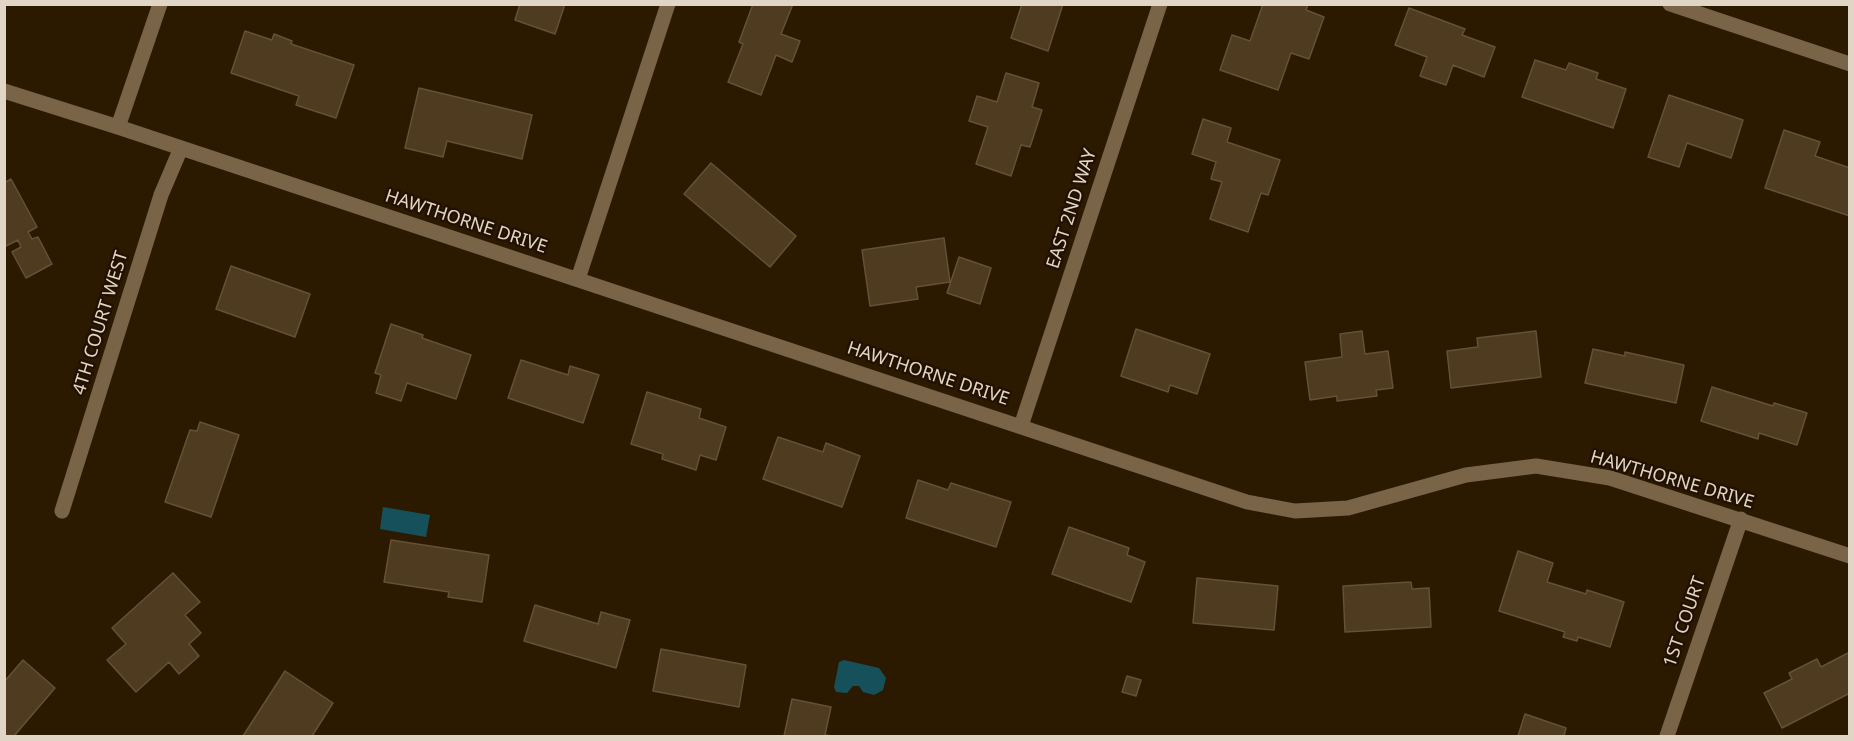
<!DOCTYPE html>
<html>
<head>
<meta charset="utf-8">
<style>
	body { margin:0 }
	#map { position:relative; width:1854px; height:741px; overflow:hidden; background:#2c1a00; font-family:"Noto Sans",sans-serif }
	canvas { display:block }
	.frame { position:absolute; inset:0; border:6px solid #e1d5c5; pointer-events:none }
</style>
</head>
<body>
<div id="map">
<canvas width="1854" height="741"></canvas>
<div class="frame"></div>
</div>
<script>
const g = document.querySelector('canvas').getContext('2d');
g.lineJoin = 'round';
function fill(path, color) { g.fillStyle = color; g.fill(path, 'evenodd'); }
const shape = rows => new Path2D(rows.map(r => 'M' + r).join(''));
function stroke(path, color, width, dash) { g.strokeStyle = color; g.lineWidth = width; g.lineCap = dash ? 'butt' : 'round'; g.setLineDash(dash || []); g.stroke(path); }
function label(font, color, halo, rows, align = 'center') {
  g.font = font + ' "Noto Sans",sans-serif'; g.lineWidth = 5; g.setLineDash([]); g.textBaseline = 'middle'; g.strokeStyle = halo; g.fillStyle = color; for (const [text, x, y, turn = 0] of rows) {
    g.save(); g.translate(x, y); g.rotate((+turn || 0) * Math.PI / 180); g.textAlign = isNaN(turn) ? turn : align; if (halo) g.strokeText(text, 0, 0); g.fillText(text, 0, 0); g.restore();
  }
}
const water = shape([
	[383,507,430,515,426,537,380,529],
	[844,660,879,668,886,678,883,690,874,695,863,692,859,686,853,686,847,693,836,692,834,687,839,662]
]);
const building = shape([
	[520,4,565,4,555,34,515,20,520,4],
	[753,4,793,4,781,34,800,41,792,62,776,55,761,95,728,82,743,44,739,42,753,4],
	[1022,4,1063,4,1048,51,1011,38,1022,4],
	[1263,4,1308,4,1306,10,1324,17,1309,59,1291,53,1278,90,1220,70,1232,35,1250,41,1263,4],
	[1409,8,1465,29,1462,35,1495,47,1484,77,1453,65,1446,85,1420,76,1427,57,1395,45,1409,8],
	[245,31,272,40,274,34,292,41,291,44,354,65,336,118,296,105,299,96,231,73,245,31],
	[1535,60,1566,70,1569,63,1598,73,1596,79,1626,89,1613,128,1522,97,1535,60],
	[1006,73,1039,83,1032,107,1042,110,1030,147,1021,145,1011,176,976,164,988,127,969,121,977,96,997,102,1006,73],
	[419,88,532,115,522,159,447,141,443,157,405,148,419,88],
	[1669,95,1743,120,1731,158,1687,143,1679,167,1648,157,1669,95],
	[1203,119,1231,128,1227,142,1280,160,1268,195,1261,193,1248,232,1210,219,1222,182,1211,179,1216,162,1192,154,1203,119],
	[1784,130,1820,142,1815,156,1850,168,1850,216,1765,188,1784,130],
	[711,163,796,236,770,267,684,194,711,163],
	[11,179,37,227,28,232,32,239,38,237,52,264,26,278,12,252,21,247,18,240,4,247,4,183,11,179],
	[944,238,950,282,916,287,918,299,870,306,862,250,944,238],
	[959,257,991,268,980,304,947,293,959,257],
	[231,266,310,294,295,337,216,309,231,266],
	[391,324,423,335,422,338,471,355,456,399,407,383,401,401,376,393,381,375,375,373,391,324],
	[1136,329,1210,354,1197,394,1170,385,1168,392,1121,376,1136,329],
	[1362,331,1365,354,1388,351,1393,388,1376,390,1377,396,1337,401,1337,396,1310,400,1305,362,1342,357,1340,334,1362,331],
	[1536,331,1541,377,1451,388,1447,351,1478,347,1477,338,1536,331],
	[1593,349,1625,356,1625,352,1684,365,1676,403,1585,383,1593,349],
	[521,360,568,375,570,366,599,375,583,423,508,398,521,360],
	[1712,387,1773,406,1774,403,1807,413,1797,445,1759,433,1758,439,1701,421,1712,387],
	[647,392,701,409,699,418,726,427,716,460,700,455,696,470,662,459,663,454,631,444,647,392],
	[200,422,239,435,211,517,165,502,190,430,197,431,200,422],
	[778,437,823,452,826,443,860,456,842,507,763,479,778,437],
	[918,480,948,490,951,483,1011,502,996,547,906,518,918,480],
	[1069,527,1129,548,1127,555,1145,562,1131,602,1052,574,1069,527],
	[391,540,489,555,482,602,448,597,449,592,384,582,391,540],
	[1518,551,1553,563,1547,582,1586,594,1587,590,1624,602,1610,647,1578,637,1577,641,1563,637,1565,632,1499,611,1518,551],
	[173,573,200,602,185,615,201,633,189,644,199,656,179,674,169,662,136,692,107,660,126,644,112,628,173,573],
	[1197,578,1278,586,1274,630,1193,623,1197,578],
	[1411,582,1412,589,1429,588,1431,627,1345,632,1343,586,1411,582],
	[535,605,598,624,601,612,630,620,616,668,524,641,535,605],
	[661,649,746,665,739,707,653,691,661,649],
	[1850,652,1850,693,1782,728,1764,693,1792,679,1789,673,1817,659,1821,667,1850,652],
	[23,660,55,688,14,736,4,736,4,682,23,660],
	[285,671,333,703,312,736,243,736,285,671],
	[1127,676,1141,680,1136,696,1122,692,1127,676],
	[792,699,831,707,825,735,833,736,784,736,792,699],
	[1525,714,1566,728,1564,736,1518,736,1525,714]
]);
const street = shape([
	[1670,4,1850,64],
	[4,91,118,127,1247,502,1295,511,1348,508,1466,475,1536,466,1610,478,1850,556],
	[118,127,160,4],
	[578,279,668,4],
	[1021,426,1160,4],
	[62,511,161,195,181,148],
	[1667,736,1741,519]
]);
const streetNames = [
	["EAST 2ND WAY",1072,209,-72],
	["HAWTHORNE DRIVE",466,222,18],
	["4TH COURT WEST",101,323,-73],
	["HAWTHORNE DRIVE",928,374,18],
	["HAWTHORNE DRIVE",1672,480,16],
	["1ST COURT",1685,622,-71]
];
fill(water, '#16505b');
fill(building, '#4e3b20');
stroke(building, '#655135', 1.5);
stroke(street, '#796448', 15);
label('18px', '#e1d5c5', '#210', streetNames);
</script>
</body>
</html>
